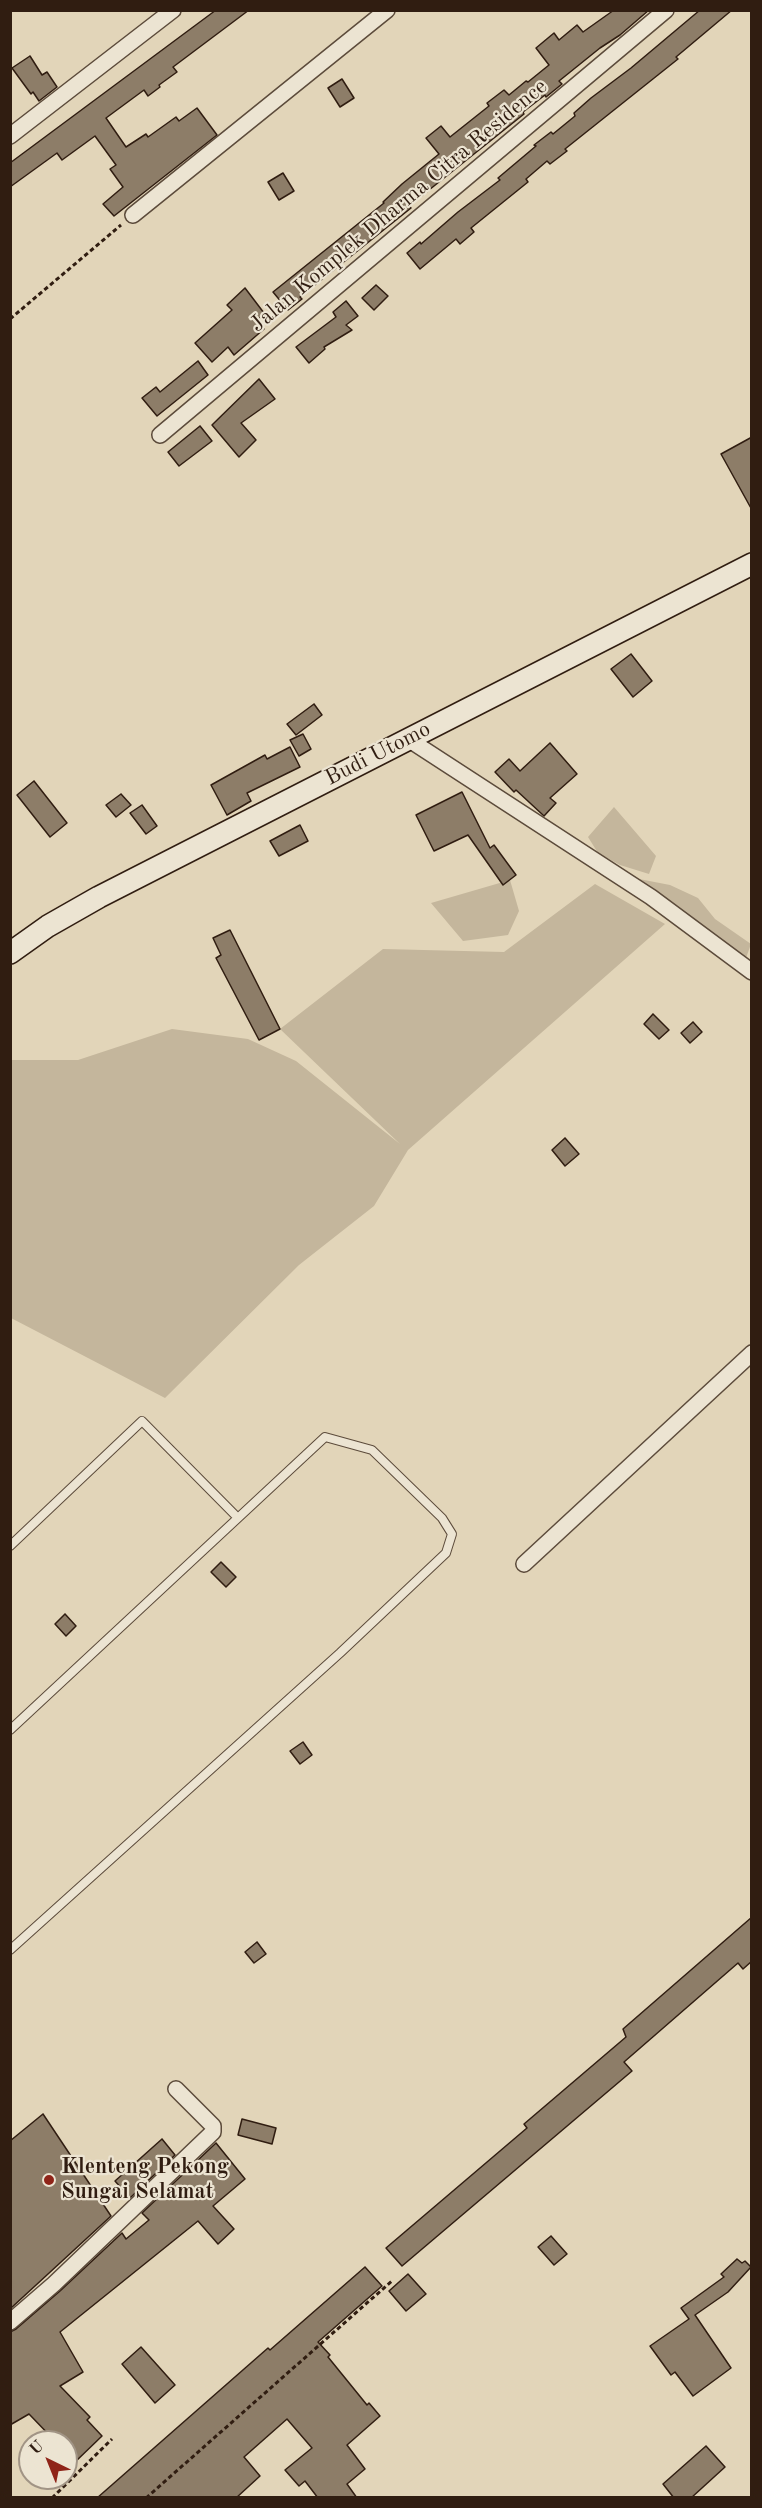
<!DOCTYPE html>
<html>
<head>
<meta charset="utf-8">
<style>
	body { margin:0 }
	#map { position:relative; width:762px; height:2508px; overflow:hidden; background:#e2d5b9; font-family:"Old Standard TT",serif }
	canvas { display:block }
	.frame { position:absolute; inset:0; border:12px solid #301d11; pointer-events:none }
	.north { position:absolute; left:18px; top:2430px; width:60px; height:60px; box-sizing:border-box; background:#ece4d2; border:2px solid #a19485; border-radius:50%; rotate:317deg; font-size:16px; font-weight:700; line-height:24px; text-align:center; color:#301d11 }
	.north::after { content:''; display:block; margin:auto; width:21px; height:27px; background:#8f2418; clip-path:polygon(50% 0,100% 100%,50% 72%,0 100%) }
</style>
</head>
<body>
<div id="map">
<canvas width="762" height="2508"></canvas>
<div class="frame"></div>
<div class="north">U</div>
</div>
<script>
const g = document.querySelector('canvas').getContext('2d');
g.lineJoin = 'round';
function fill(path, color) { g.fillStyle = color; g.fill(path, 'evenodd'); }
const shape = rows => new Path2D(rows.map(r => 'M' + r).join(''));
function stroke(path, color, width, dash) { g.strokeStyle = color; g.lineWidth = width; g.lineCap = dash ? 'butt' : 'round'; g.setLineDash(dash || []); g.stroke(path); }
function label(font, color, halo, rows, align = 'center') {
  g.font = font + ' "Old Standard TT",serif'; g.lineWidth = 4.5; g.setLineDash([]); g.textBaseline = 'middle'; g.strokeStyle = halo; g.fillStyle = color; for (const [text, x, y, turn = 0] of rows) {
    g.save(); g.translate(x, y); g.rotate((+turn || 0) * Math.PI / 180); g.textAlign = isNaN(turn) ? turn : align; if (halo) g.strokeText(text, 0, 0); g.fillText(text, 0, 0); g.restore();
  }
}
const green = shape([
	[614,807,656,856,649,874,620,865,598,853,588,837],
	[639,879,670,885,698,898,715,919,751,944,746,958],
	[510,880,519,911,508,935,463,941,431,903],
	[595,884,665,924,408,1150,374,1206,299,1265,165,1398,11,1318,11,1060,78,1060,172,1029,248,1039,296,1061,400,1144,280,1029,383,949,504,952]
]);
const building = shape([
	[216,10,249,10,173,67,177,72,159,85,160,87,148,96,144,90,106,118,126,147,146,134,148,137,176,117,179,121,197,108,217,135,114,216,103,204,123,187,110,169,116,165,95,136,62,160,57,153,10,187,10,163,216,10],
	[614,10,649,10,620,35,600,48,559,81,562,84,546,97,545,95,523,112,524,114,409,206,411,208,300,297,302,299,288,310,273,292,384,203,383,202,402,184,439,154,426,138,441,126,450,137,489,106,487,103,504,90,509,95,526,81,528,82,549,65,536,48,554,33,559,40,577,25,583,32,614,10],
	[700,10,732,10,676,57,678,59,565,149,567,151,550,164,547,161,526,179,528,182,471,228,474,232,460,244,456,239,420,269,407,253,420,242,421,244,458,212,500,180,498,178,536,146,534,145,551,132,553,134,575,116,574,113,591,98,631,68,700,10],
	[30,56,42,75,47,72,57,87,39,101,33,92,31,94,12,68,30,56],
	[342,79,354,98,340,107,328,88,342,79],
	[283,173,294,191,279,200,268,182,283,173],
	[376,285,388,296,374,310,362,298,376,285],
	[245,288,264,313,257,321,264,329,234,355,228,347,212,362,195,343,232,310,227,305,245,288],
	[346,301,358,316,346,325,352,330,324,347,325,349,309,363,296,347,336,317,333,312,346,301],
	[198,361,208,375,157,416,142,398,156,387,160,392,198,361],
	[259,379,275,399,241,423,256,440,239,457,212,425,259,379],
	[200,426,212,441,179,466,168,452,200,426],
	[752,437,752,510,721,454,752,437],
	[631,654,652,681,633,697,611,669,631,654],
	[314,704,322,715,296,735,287,724,314,704],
	[303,734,311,749,299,756,290,740,303,734],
	[550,743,577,774,550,798,556,803,544,816,516,790,514,792,495,772,509,759,520,771,550,743],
	[290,747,300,767,247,793,251,801,227,815,211,785,265,755,267,759,290,747],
	[34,781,67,823,50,837,17,795,34,781],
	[462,792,490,848,494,845,516,875,503,885,468,835,434,851,416,815,462,792],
	[121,794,131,805,116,817,106,805,121,794],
	[142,805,157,826,146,834,130,813,142,805],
	[300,825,308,841,279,856,270,841,300,825],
	[230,930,280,1029,259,1040,216,958,221,955,213,938,230,930],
	[653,1014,669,1030,659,1039,644,1024,653,1014],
	[693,1022,702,1032,690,1043,681,1033,693,1022],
	[565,1138,579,1154,565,1166,552,1150,565,1138],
	[221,1562,236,1577,226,1587,211,1572,221,1562],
	[65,1614,76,1626,66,1636,55,1624,65,1614],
	[303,1742,312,1755,300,1764,290,1751,303,1742],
	[752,1917,752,1961,743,1969,738,1963,624,2062,632,2071,402,2266,386,2248,527,2128,524,2124,626,2037,623,2029,752,1917],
	[257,1942,266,1954,254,1963,245,1952,257,1942],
	[43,2114,111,2216,10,2309,10,2141,43,2114],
	[242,2119,276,2128,272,2144,238,2135,242,2119],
	[162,2139,175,2155,130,2198,115,2181,162,2139],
	[216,2143,245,2179,213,2206,234,2229,218,2244,198,2221,60,2332,83,2372,60,2386,90,2417,87,2420,102,2436,73,2464,66,2456,66,2442,56,2442,29,2414,10,2425,10,2332,16,2329,60,2291,122,2233,126,2239,149,2220,142,2213,216,2143],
	[551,2236,567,2254,554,2265,538,2247,551,2236],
	[737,2259,742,2263,745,2261,751,2267,728,2292,695,2315,731,2368,693,2396,675,2372,671,2375,650,2346,689,2319,681,2308,724,2277,721,2274,737,2259],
	[365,2267,382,2286,318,2342,330,2355,328,2357,367,2405,369,2403,380,2416,347,2445,365,2469,347,2484,357,2498,318,2498,305,2481,299,2486,285,2470,312,2448,287,2419,244,2457,260,2476,236,2498,97,2498,268,2348,270,2350,365,2267],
	[408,2274,426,2294,406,2311,389,2291,408,2274],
	[141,2347,175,2385,155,2403,122,2364,141,2347],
	[706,2446,725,2467,691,2498,674,2498,663,2484,706,2446]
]);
const path = shape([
	[10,319,121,225],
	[52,2498,112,2439],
	[146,2498,393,2280]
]);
const lane = shape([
	[10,1546,142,1421,238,1518],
	[10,1730,325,1437,372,1450,442,1518,452,1534,446,1553,340,1653,10,1950]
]);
const street = shape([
	[10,136,173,10],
	[133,215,387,10],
	[160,435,666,10],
	[408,739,651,897,752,972],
	[524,1564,752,1353],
	[10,2322,54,2284,213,2132,213,2126,176,2089]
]);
const secondary = shape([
	[10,953,48,926,99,897,752,564]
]);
const markers = [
	[49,2180,6,"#8f2418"]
];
const streetNames = [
	["Jalan Komplek Dharma Citra Residence",399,206,-40],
	["Budi Utomo",378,754,-27]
];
const poiNames = [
	["Klenteng Pekong",61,2167],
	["Sungai Selamat",61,2192]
];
fill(green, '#c4b69c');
fill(building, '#8d7d68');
stroke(building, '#301d11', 1.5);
stroke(lane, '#5c4b3b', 10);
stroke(street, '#5c4b3b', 18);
stroke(secondary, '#301d11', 24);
stroke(path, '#301d11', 3, [4.5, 3]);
stroke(lane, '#ece4d2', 8);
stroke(street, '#ece4d2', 15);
stroke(secondary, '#ece4d2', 21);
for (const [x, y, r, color] of markers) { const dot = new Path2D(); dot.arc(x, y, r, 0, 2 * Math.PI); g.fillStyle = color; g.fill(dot); stroke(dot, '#ece4d2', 2); }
label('22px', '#301d11', '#ece4d2', streetNames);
label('bold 22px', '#301d11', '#ece4d2', poiNames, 'left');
</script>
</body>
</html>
